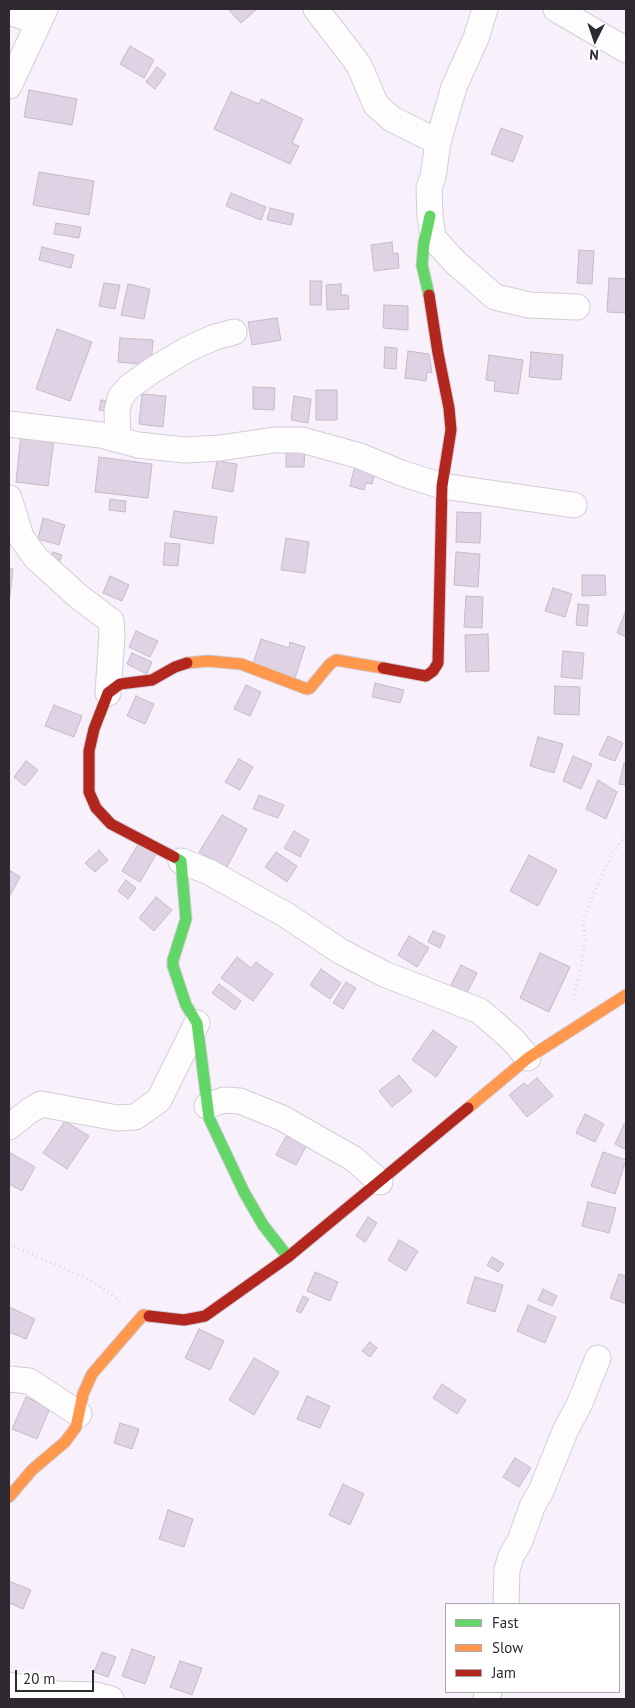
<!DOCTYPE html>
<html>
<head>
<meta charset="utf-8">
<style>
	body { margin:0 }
	#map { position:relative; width:635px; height:1708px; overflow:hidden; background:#f8f1fb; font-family:"PT Sans",sans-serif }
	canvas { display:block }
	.frame { position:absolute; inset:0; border:10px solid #2e2830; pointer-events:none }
	.legend { position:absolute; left:445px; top:1603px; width:175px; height:90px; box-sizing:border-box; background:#fff; border:1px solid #aba9ac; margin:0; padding:6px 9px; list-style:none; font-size:15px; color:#2e2830 }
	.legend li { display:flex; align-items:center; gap:10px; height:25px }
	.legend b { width:25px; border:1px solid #aba9ac }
	.north { position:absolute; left:570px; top:15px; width:50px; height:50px; -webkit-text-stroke:4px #fff; paint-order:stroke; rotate:184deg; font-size:14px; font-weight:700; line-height:20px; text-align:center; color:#2e2830 }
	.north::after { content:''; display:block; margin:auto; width:18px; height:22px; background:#2e2830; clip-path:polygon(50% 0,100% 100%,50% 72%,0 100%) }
	.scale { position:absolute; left:15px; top:1670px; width:79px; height:22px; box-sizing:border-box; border:2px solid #2e2830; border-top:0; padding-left:6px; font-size:15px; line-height:18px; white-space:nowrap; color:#2e2830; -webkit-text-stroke:4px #fff; paint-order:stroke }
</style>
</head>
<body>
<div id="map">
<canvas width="635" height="1708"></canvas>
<div class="frame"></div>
<ul class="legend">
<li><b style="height:6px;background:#63d668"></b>Fast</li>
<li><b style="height:6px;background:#ff974d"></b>Slow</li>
<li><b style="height:6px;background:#b3261e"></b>Jam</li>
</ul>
<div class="north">N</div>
<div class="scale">20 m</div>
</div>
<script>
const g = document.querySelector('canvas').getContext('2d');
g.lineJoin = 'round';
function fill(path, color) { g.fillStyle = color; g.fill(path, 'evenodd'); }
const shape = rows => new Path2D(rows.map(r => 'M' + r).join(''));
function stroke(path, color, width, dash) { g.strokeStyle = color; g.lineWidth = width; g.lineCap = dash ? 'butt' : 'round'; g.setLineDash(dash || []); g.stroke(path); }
const building = shape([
	[228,9,257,9,241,23,228,9],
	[130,46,154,60,144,78,120,64,130,46],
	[157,67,166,74,155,89,146,82,157,67],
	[29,90,77,99,72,125,24,117,29,90],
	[231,92,259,104,261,99,303,119,292,143,299,146,290,164,214,129,231,92],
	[501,128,523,136,513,162,491,154,501,128],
	[39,172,94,181,89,215,33,205,39,172],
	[231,193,266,207,261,220,226,206,231,193],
	[270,208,294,214,291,225,267,220,270,208],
	[56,223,81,227,79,238,54,234,56,223],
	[392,242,393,254,398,253,399,268,374,271,371,245,392,242],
	[42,247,74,255,71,268,39,260,42,247],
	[579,250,594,251,592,284,577,283,579,250],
	[609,278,626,279,626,313,607,312,609,278],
	[310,281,322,281,321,305,310,305,310,281],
	[104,283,120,285,115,309,99,306,104,283],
	[128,284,150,289,144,319,121,315,128,284],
	[341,284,341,295,348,295,349,309,327,310,326,285,341,284],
	[384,305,408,306,408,330,383,328,384,305],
	[277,318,281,340,252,345,248,322,277,318],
	[57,329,92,342,70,401,36,389,57,329],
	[120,338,153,340,151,365,118,362,120,338],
	[385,347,397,348,396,369,384,368,385,347],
	[408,351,429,354,432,373,427,372,426,381,405,378,408,351],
	[531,352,563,355,561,380,529,377,531,352],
	[489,355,523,360,518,394,494,391,495,381,486,380,489,355],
	[253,387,275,388,274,410,253,409,253,387],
	[316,390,337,390,337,420,316,420,316,390],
	[142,394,166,396,163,427,139,424,142,394],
	[294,396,311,399,308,423,291,420,294,396],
	[101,400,108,401,105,411,99,410,101,400],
	[21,435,54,439,48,486,16,482,21,435],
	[286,444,305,444,304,467,286,467,286,444],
	[99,457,152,464,148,498,95,492,99,457],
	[217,461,237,464,233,492,212,488,217,461],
	[356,462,377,467,372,484,366,483,364,490,350,486,356,462],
	[110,499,126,501,125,512,109,510,110,499],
	[174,511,217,517,213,544,170,537,174,511],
	[457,512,481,513,480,543,456,542,457,512],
	[43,518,65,525,59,545,38,539,43,518],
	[286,538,309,542,305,573,281,570,286,538],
	[165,543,180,544,178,566,163,565,165,543],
	[53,552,62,555,59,564,50,561,53,552],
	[456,552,480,554,478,587,454,585,456,552],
	[9,568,13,569,10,596,9,596,9,568],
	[582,575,605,575,606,595,582,596,582,575],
	[110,576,129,585,122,601,103,593,110,576],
	[553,588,572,594,565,617,545,611,553,588],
	[466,596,483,597,482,628,464,627,466,596],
	[578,604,589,605,587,626,576,625,578,604],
	[626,610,626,637,617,633,626,610],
	[136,631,158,641,150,657,129,647,136,631],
	[488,634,489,671,466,672,465,635,488,634],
	[261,639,289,648,290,642,305,647,294,681,252,667,261,639],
	[563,651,584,653,582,679,561,677,563,651],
	[132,653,152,662,147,674,127,664,132,653],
	[375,683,404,690,400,703,372,697,375,683],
	[246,685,261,692,250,716,234,709,246,685],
	[555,686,580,687,579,715,554,714,555,686],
	[136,696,154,704,145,724,127,716,136,696],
	[54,705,82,716,74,737,45,726,54,705],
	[608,736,623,743,615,761,599,755,608,736],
	[538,737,563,744,554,773,530,766,538,737],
	[573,756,592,764,581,789,563,781,573,756],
	[239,759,253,767,240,790,225,782,239,759],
	[26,761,38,770,25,786,14,777,26,761],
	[624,763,626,763,626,785,619,784,624,763],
	[598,780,617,792,606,819,586,809,598,780],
	[259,795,284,805,278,818,253,809,259,795],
	[222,815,247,829,227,867,199,852,222,815],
	[294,831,309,840,300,857,284,848,294,831],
	[139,843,157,853,140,882,122,871,139,843],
	[99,850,108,860,95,872,85,863,99,850],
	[276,852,297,866,287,882,265,867,276,852],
	[529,855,557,870,538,906,510,891,529,855],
	[11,871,20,877,9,897,9,874,11,871],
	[126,880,136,888,128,899,118,891,126,880],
	[156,897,172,910,154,931,139,918,156,897],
	[433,931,445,936,440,948,428,942,433,931],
	[409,936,429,948,417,967,398,955,409,936],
	[540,953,570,967,549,1012,520,998,540,953],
	[237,957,251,968,256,962,273,974,253,1001,221,978,237,957],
	[461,965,477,973,467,993,451,985,461,965],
	[321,969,341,983,330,999,310,985,321,969],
	[346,982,356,988,343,1009,333,1003,346,982],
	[219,984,241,1001,235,1010,212,993,219,984],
	[433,1030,457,1047,436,1077,412,1060,433,1030],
	[399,1075,412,1091,392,1107,379,1091,399,1075],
	[537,1078,553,1096,527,1117,509,1095,524,1083,527,1086,537,1078],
	[585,1114,604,1124,595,1142,576,1133,585,1114],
	[65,1121,89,1136,67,1169,43,1153,65,1121],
	[624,1124,626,1125,626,1150,615,1144,624,1124],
	[290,1129,310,1139,296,1165,276,1155,290,1129],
	[9,1152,35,1167,22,1191,9,1184,9,1152],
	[603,1152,626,1160,615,1194,591,1186,603,1152],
	[588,1202,616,1208,609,1233,582,1226,588,1202],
	[368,1217,377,1223,365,1242,356,1236,368,1217],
	[399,1240,418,1251,406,1271,388,1260,399,1240],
	[492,1257,504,1264,498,1272,487,1265,492,1257],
	[315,1272,338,1282,330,1301,307,1291,315,1272],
	[619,1274,626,1276,626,1304,610,1298,619,1274],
	[475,1277,503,1285,495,1312,467,1303,475,1277],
	[543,1289,557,1296,552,1306,538,1300,543,1289],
	[303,1296,309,1299,301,1313,296,1311,303,1296],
	[528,1305,556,1317,545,1343,517,1331,528,1305],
	[9,1307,35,1319,26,1339,9,1332,9,1307],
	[199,1329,224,1341,210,1370,185,1358,199,1329],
	[370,1342,377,1348,370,1357,362,1351,370,1342],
	[254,1358,279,1372,254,1415,229,1400,254,1358],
	[442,1384,466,1400,457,1414,433,1398,442,1384],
	[307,1396,330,1406,320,1428,297,1419,307,1396],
	[26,1397,50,1408,37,1439,12,1429,26,1397],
	[120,1423,139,1429,132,1449,114,1443,120,1423],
	[515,1458,531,1468,519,1487,503,1477,515,1458],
	[343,1484,364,1494,350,1525,329,1515,343,1484],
	[168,1510,193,1519,184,1547,159,1539,168,1510],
	[9,1581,31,1590,23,1609,9,1603,9,1581],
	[132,1649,155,1657,145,1684,122,1676,132,1649],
	[102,1652,116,1657,108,1677,94,1672,102,1652],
	[180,1661,202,1668,192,1695,170,1687,180,1661]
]);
const path = shape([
	[574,995,581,967,585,942,583,919,610,857,626,834],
	[9,1244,94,1282,121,1302]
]);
const street = shape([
	[316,9,359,65,376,105,392,119,438,142],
	[485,9,476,38,454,87,438,142,433,177,429,188,430,216,433,238,456,263,495,297,529,305,577,307],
	[556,9,626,50],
	[9,12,38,22],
	[9,86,45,9],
	[9,424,101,435,138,445,185,450,220,448,274,440,302,440,360,456,401,473,442,486,574,505],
	[118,438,117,411,120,398,129,387,153,370,188,349,215,337,234,332],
	[9,498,21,537,36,558,78,596,111,621,112,634,108,693],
	[181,861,209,872,286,915,340,951,384,974,480,1011,513,1040,528,1058],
	[207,1106,224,1100,240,1101,282,1118,354,1159,380,1182],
	[9,1127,29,1111,41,1104,117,1118,135,1117,159,1100,197,1023],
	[9,1379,29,1381,79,1414],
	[506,1604,507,1570,511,1556,520,1541,532,1507,541,1491,566,1429,579,1405,598,1358],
	[9,1685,58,1694,96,1695,111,1699],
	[486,1699,489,1692]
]);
const fast = shape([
	[429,295,422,265,424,243,430,216],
	[174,857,181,861,186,919,173,960,173,966,186,1005,197,1023,209,1118,244,1192,263,1225,288,1257]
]);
const slow = shape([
	[187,663,208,661,241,664,307,689,310,688,330,664,336,660,383,668],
	[468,1108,528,1058,626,995],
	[9,1497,32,1470,65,1442,76,1427,83,1394,92,1374,143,1315,149,1316]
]);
const jam = shape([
	[383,668,426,676,433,671,438,663,442,486,451,430,449,408,438,353,429,295],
	[174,857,111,824,96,808,89,792,89,751,94,729,108,693,120,684,152,680,175,667,187,663],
	[149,1316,184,1320,205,1316,288,1257,468,1108]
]);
fill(building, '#e0d2e5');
stroke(building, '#c2bcc4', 1);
stroke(street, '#d3cdd6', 27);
stroke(fast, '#d3cdd6', 13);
stroke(slow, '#d3cdd6', 13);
stroke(jam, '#d3cdd6', 13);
stroke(path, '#dbd9dc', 3, [1, 4]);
stroke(street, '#fefdfe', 25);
stroke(fast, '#63d668', 11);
stroke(slow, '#ff974d', 11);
stroke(jam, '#b3261e', 11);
</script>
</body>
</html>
